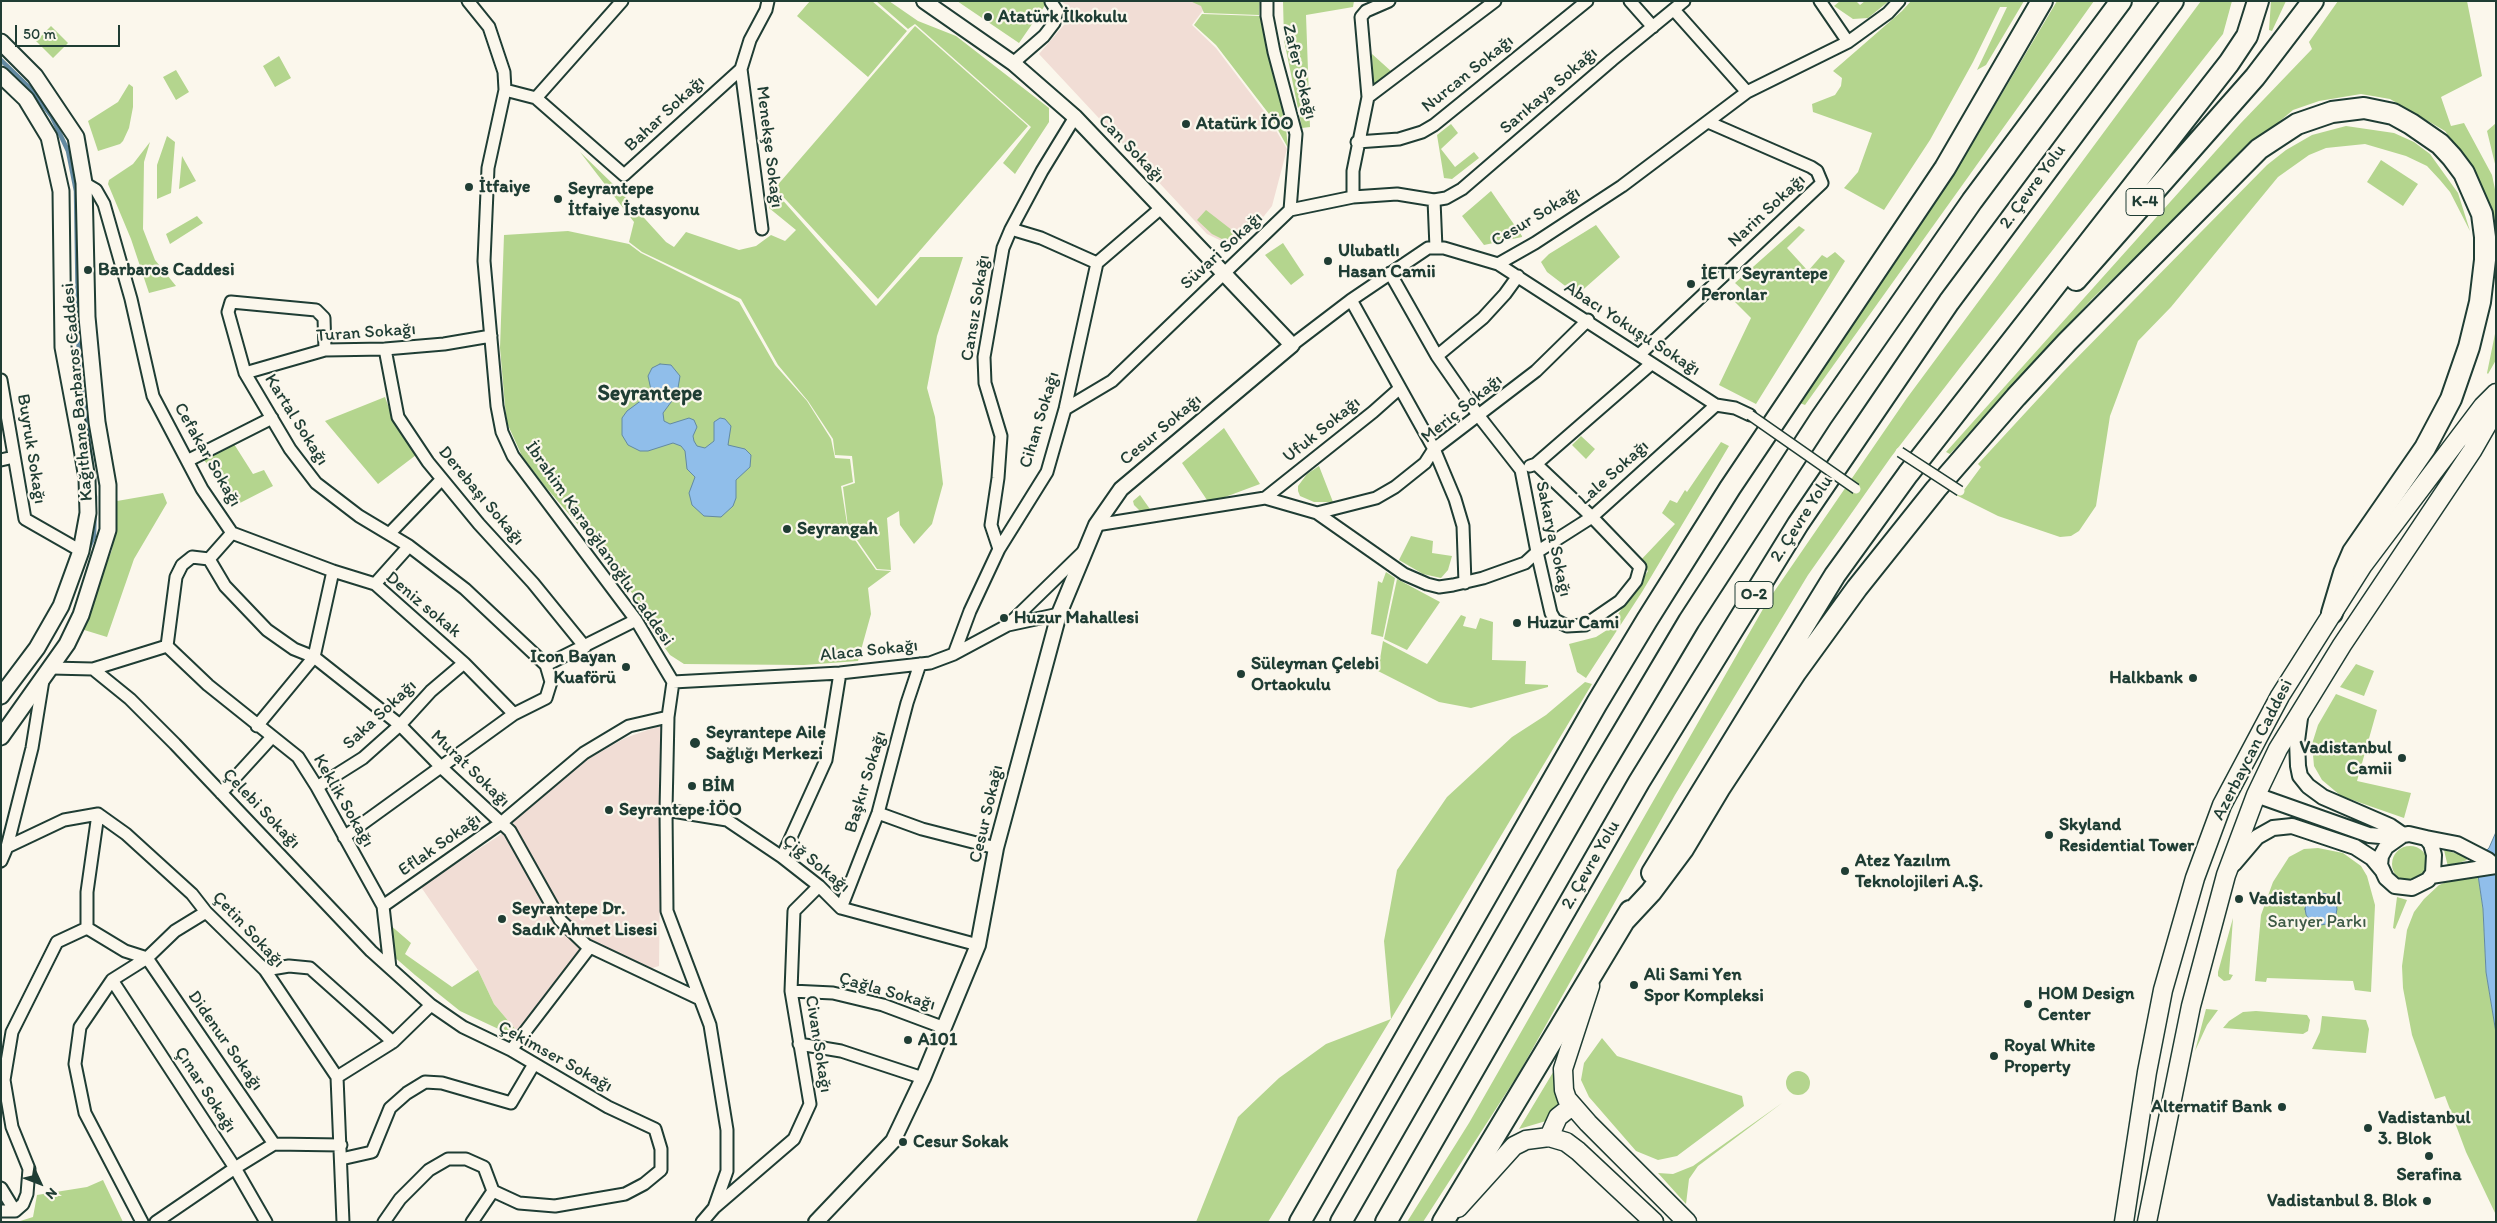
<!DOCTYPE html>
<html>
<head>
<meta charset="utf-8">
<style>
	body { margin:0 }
	#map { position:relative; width:2497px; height:1223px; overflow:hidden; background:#fbf7ec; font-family:Itim,sans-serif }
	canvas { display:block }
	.frame { position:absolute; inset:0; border:2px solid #1f3d34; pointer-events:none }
	.north { position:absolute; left:15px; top:1158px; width:50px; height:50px; -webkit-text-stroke:4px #fbf7ec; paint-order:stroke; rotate:133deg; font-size:14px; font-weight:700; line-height:20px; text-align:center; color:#1f3d34 }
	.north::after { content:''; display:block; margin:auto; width:18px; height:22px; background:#1f3d34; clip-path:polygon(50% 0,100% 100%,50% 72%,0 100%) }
	.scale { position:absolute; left:15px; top:25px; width:105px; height:22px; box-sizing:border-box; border:2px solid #1f3d34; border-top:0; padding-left:6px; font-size:15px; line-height:18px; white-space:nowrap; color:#1f3d34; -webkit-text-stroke:4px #fbf7ec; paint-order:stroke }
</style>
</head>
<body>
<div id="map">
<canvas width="2497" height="1223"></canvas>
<div class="frame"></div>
<div class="north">N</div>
<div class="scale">50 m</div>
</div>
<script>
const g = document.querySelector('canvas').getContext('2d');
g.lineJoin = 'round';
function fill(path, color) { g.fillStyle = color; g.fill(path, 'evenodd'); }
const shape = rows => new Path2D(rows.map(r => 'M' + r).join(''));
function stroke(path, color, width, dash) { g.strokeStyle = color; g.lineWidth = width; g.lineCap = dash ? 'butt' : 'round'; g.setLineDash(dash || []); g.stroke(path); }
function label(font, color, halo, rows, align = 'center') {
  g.font = font + ' Itim,sans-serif'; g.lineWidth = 4.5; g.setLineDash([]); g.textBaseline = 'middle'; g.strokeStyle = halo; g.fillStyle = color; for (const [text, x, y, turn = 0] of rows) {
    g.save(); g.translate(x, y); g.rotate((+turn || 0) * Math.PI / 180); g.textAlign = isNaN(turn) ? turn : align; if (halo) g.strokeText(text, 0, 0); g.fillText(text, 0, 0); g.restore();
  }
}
const built = shape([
	[1061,1,1210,1,1192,25,1216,48,1267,115,1287,149,1272,206,1249,235,1230,245,1207,234,1039,54,1075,12],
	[662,725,659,966,649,969,592,940,565,916,512,821,574,767,625,738],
	[506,831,555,920,581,950,523,1027,516,1030,494,1004,478,970,421,887]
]);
const green = shape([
	[810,1,872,1,907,31,868,77,797,16],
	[876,1,889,1,918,21,956,36,1049,108,1049,122,1015,174,1003,163,1031,127,915,24,908,29],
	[957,1,1048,1,1019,43],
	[1190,1,1260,1,1259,15,1204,13,1201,6],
	[1283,1,1354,1,1353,7,1306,15,1310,127,1302,128,1284,40],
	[1840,1,1856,1,1860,5,1865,1,1889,1,1868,18,1853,19,1834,6],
	[1911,1,2024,1,1986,65,1977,70,2007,7,2000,7,1973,62,1930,140,1884,210,1844,188,1858,172,1872,133,1813,112,1812,104,1835,95,1841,86,1842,78,1833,71,1902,11],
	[2057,1,2094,1,1805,405,1800,403,1901,254,1978,134],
	[2201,1,2232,1,2223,34,1962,365,1891,457,1808,575,1675,795,1519,1073,1423,1222,1407,1222,1469,1123,1767,602,1907,398],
	[2271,1,2286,1,2272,31,2269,30],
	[2338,1,2467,1,2482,76,2441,97,2451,126,2464,123,2492,175,2496,194,2496,245,2494,245,2478,181,2464,156,2445,131,2390,99,2361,94,2319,101,2293,110,2246,150,2092,299,1950,454,1946,452,2240,124,2312,49,2309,42],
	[1202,14,1260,16,1265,41,1284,108,1288,148,1269,114,1216,45,1194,25],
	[51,26,68,43,53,58,36,41],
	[915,26,1028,126,878,299,775,188],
	[1372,54,1392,72,1378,86,1373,82],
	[279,56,291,78,275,87,263,66],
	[176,70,189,92,176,100,163,77],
	[129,84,133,87,133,107,129,128,123,141,120,144,98,151,88,121,118,102],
	[2496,123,2496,168,2487,131],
	[1451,124,1458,133,1441,149,1455,167,1474,152,1479,158,1452,179,1444,178,1437,135],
	[2346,126,2394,133,2414,142,2430,154,2458,193,2470,231,2450,192,2440,180,2427,166,2406,156,2365,144,2326,148,2309,155,2278,177,2171,307,2138,341,2110,416,2096,506,2079,531,2071,536,2060,537,1998,516,1954,494,1956,492,1961,494,1981,467,1978,464,2062,373,2267,165,2286,150,2312,135],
	[167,136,175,142,171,193,157,199,157,165],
	[150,142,144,162,143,229,155,260,176,286,149,293,131,239,108,184,109,180,133,164],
	[580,152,615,186,666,242,674,247,686,232,739,250,756,246,771,235,785,241,796,230,769,208,772,188,876,306,920,257,963,257,937,336,927,388,935,417,943,484,932,524,914,544,900,525,899,511,887,518,891,570,877,569,848,527,843,487,855,483,852,456,835,455,833,439,808,401,778,365,741,299,642,252,629,242,634,222],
	[182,156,196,181,179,189],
	[2381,160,2418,184,2403,206,2367,182],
	[1491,191,1522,236,1522,237,1484,245,1462,216],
	[1206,210,1237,234,1255,214,1259,218,1249,232,1230,243,1212,234,1197,220],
	[197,216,203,223,170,244,166,234],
	[1596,225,1620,257,1577,295,1547,272,1541,262,1549,254],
	[1799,226,1805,230,1787,248,1808,271,1822,255,1827,258,1835,252,1845,261,1756,404,1719,385,1751,318,1735,302,1745,292,1735,283],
	[568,231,629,244,641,253,739,302,775,365,807,401,831,439,835,458,850,459,853,482,841,486,848,530,876,570,891,571,868,588,871,614,858,661,804,665,684,664,670,655,654,633,623,577,544,485,522,456,507,423,505,406,500,348,504,235],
	[1283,243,1304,275,1291,285,1265,255],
	[2496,329,2496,360,2488,374,2487,373],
	[385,397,396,427,416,455,378,484,325,421],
	[1224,428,1260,484,1209,503,1182,463],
	[1581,436,1595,449,1586,459,1572,445],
	[1721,442,1729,446,1642,592,1586,678,1577,672,1569,644,1596,637,1607,630,1648,571,1639,562,1675,524,1662,513,1670,500,1677,503,1685,490,1687,492],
	[234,444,253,474,264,470,273,486,238,504,204,460],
	[1319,466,1333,502,1314,502,1300,496,1298,491,1298,486,1307,474],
	[163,493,167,503,134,559,107,637,81,629,112,550,117,501],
	[1140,495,1152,512,1142,513,1134,505,1133,501],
	[1411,536,1433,541,1432,553,1452,556,1448,570,1441,578,1423,574,1399,560],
	[1386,572,1395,578,1383,637,1371,634,1378,581,1382,583],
	[1397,579,1440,602,1407,650,1384,639],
	[1461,615,1466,617,1463,626,1476,629,1480,618,1493,622,1492,660,1526,661,1525,684,1548,685,1548,687,1471,708,1439,702,1378,671,1383,641,1427,664],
	[2356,664,2374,671,2364,696,2340,687],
	[1585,682,1592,684,1391,1019,1268,1222,1196,1222,1238,1117,1279,1078,1326,1044,1391,1019,1384,941,1397,870,1447,797,1512,737,1546,715],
	[2336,694,2377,710,2357,781,2411,793,2404,818,2341,796,2322,780,2314,766,2312,744,2318,725],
	'2392 864a18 18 0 1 1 36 0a18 18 0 1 1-36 0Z',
	[2318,848,2343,853,2361,866,2367,876,2375,905,2371,992,2355,990,2353,981,2267,978,2266,982,2255,981,2261,915,2273,882,2289,857,2304,849],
	[2444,850,2465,856,2467,860,2448,867],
	[2478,875,2483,909,2486,972,2496,1033,2496,1215,2466,1152,2445,1096,2435,1099,2412,1035,2403,988,2402,966,2407,930,2414,912,2424,899,2439,885,2461,876],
	[2397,897,2407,900,2395,929,2393,928],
	[2233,918,2229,974,2233,975,2230,980,2224,981,2218,976,2218,972],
	[389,924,411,943,405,954,452,987,478,970,494,1004,516,1030,507,1033,460,1011,415,975,392,955],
	[2206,1009,2218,1010,2207,1025,2195,1051],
	[2256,1011,2307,1015,2310,1020,2308,1031,2303,1034,2223,1028,2229,1021,2243,1012],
	[2322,1016,2366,1020,2369,1029,2366,1053,2312,1049,2320,1032],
	[1602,1038,1617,1056,1742,1096,1744,1106,1677,1156,1658,1160,1636,1151,1589,1097,1581,1080,1584,1063],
	[1555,1069,1560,1101,1546,1121,1519,1129],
	'1786 1083a12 12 0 1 1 24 0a12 12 0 1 1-24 0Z',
	[1782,1103,1698,1166,1689,1179,1686,1204,1658,1173,1673,1174,1693,1166],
	[103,1180,123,1222,17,1222,33,1217,37,1195,87,1187]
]);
const water = shape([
	[660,364,671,365,680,376,677,394,663,413,664,421,670,424,689,418,694,420,697,427,693,436,694,441,697,446,705,448,714,441,714,422,720,418,725,419,731,426,728,445,745,449,751,455,750,467,736,480,736,498,733,506,721,517,704,516,692,505,689,493,695,477,687,469,685,451,681,446,673,443,648,451,640,451,628,445,622,435,622,418,627,411,650,394,651,390,648,376,652,368,660,364],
	[2496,832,2496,1033,2486,972,2483,909,2478,875,2478,858,2489,848,2496,832],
	'2305 909a16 16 0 1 1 32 0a16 16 0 1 1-32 0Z'
]);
const stream = shape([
	[1,60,31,89,52,117,68,151,76,191,79,373,92,466],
	[87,552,94,536,95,496]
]);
const minor = shape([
	[468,1,489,27,504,72,505,90,488,168,484,261,497,406,502,432,513,456,636,620,673,682,668,717,666,810,667,911,710,1025,727,1130,727,1171,714,1208,702,1222],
	[1267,1,1267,16,1274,52,1296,134,1290,210],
	[1630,1,1653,27],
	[1820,1,1848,42],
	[1674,10,1747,92],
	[1013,63,1044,36,1054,23,1057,11,1051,2],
	[741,69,762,229],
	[505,90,536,98,624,175,741,69,750,40,766,10,768,1],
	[1368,97,1495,1],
	[536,98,622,1],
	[1357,142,1399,139,1422,132,1434,125,1587,1],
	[84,183,96,190,104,204,131,299,153,396,202,489,232,533],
	[1353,197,1353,171,1368,97,1361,17,1366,11,1389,1],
	[1434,200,1436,248],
	[1011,229,1041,238,1097,263],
	[1498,264,1535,243,1622,186,1747,92,1848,42,1888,13,1899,1],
	[1390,273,1437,356,1478,415,1521,470,1537,552,1551,613,1555,620,1567,626,1585,625,1620,601,1636,581,1640,567,1592,517,1536,464],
	[1351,300,1434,449,1455,499,1463,526,1465,583],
	[1292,345,1351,300,1428,248,1444,248,1498,264,1716,405,1735,408,1750,415],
	[385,349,398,417,428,462,479,524,533,583,585,647],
	[325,350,324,318,316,310,231,302,228,312,245,373,290,449,316,483,359,516,409,546,465,589,546,665],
	[1639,355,1822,183,1817,171,1811,167,1708,122],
	[1437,356,1483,318,1505,294,1518,276],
	[245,373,325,350,385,349,444,344,491,336],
	[1,380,25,519,81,551],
	[1065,409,1112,381,1290,210,1353,197,1397,194,1434,200,1446,198,1462,189,1612,60,1684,1],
	[1,460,14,457],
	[189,460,272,418],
	[1530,466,1536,464,1651,364],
	[1265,498,1373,412,1400,388],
	[1317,513,1376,498,1395,487,1425,463,1434,449,1536,371,1588,320],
	[1096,525,1265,498,1317,513,1404,574,1427,584,1439,587,1453,585,1483,578,1525,563,1537,552,1592,517,1716,405],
	[232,533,333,571,375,584,464,663,514,714],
	[390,533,442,479],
	[999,549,991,525,998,478,1001,436,985,383,984,357,1003,248,1011,229,1042,171,1075,117],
	[209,559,225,586,267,630,294,649,314,657,400,725,442,768,510,831,560,920,586,945,700,999],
	[375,584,409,546],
	[1009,624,1084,551],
	[167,646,208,685,298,757,317,787,383,906,390,968],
	[954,654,970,611,999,549,1047,472,1065,409,1097,263,1161,208],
	[51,668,93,669,130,699,175,744,371,951,431,1005],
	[93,669,167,646,176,577,182,565,192,557,209,559,232,533],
	[673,682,840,673,930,663,954,654,1008,625,1059,614],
	[257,726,314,657,333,571],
	[317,787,363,758,400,725,431,691,464,663],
	[221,793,272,737],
	[666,810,727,820,782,857,819,886,841,908,978,945],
	[878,813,922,829,996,848],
	[344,837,514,714,546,698,551,682,546,665,636,620],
	[7,847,64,820,98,814,126,834,192,894,206,912,265,970,337,1077,343,1222],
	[782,857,826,760,840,673],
	[1,861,7,847,32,748,43,680],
	[383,906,501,823,584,753,629,726,668,717],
	[841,908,878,813,907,703,920,664],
	[87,928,87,892,98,814],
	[147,958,274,1144],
	[265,970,289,966,310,968,393,1042,431,1005,463,1027,511,1050,608,1107,655,1129,661,1149,661,1170,644,1184,625,1194,555,1206,519,1203,493,1191],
	[112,980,235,1168,266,1222],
	[791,991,833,993,883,1005,942,1027],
	[799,1044,841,1051,923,1078],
	[511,1050,590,947],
	[337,1077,393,1042],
	[341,1159,372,1152,390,1108,407,1093,425,1082,442,1083,511,1103,534,1064],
	[1,1188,15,1211],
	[715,1207,794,1139,810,1104,791,991,794,911,819,886],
	[1,1211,15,1211,23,1204,27,1194,29,1169,12,1127,4,1080,12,1032,57,942,87,928,125,951,147,958],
	[142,1222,85,1113,75,1064,80,1027,112,980,147,958,175,931,206,912],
	[156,1222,235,1168,274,1144,341,1145],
	[384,1222,400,1199,429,1170,448,1159,466,1159,484,1167,493,1191],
	[472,1222,493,1191]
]);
const tertiary = shape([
	[2300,718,2297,741,2298,766,2300,776,2308,786,2323,797,2390,826,2403,835],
	[2256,795,2369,835,2391,837,2409,834,2426,838,2431,844,2434,855,2433,873,2428,880,2412,888,2395,886,2386,878,2380,865,2381,856,2386,847,2403,835],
	[2426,838,2457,844,2488,860,2495,866],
	[2234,864,2257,837,2273,828,2292,826,2355,847,2372,858,2382,870],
	[2431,876,2496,866],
	[816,1222,893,1141,923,1078,978,945,996,848,1059,614,1096,525,1121,489,1292,345,1075,117,1013,63,924,1]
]);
const secondary = shape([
	[1,42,35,76,76,137,84,183,87,317,97,422,108,485,108,530,81,615,67,644,1,737],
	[1,75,26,99,49,137,61,191,63,347,81,443,87,479,88,513,81,551,61,606,37,648,1,696]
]);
const primary = shape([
	[1590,986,1563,1069,1564,1090,1567,1099,1588,1123,1687,1222],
	[1549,1137,1558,1117,1572,1106],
	[1458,1208,1514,1146,1526,1140,1549,1137,1566,1142,1578,1151,1654,1222],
	[2124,1222,2147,1072,2163,990,2195,878,2222,805,2280,696,2363,565,2483,406,2496,393],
	[2147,1222,2191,1006,2226,875,2256,795,2278,749,2342,645,2472,451,2496,409]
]);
const motorway = shape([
	[2076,280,2255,77,2313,1],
	[1652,873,1835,575,1908,474,2229,63,2247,36,2258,1],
	[1624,921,1651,892,1683,849,1719,789,1796,672,1857,588,1936,489,2016,397,2067,342,2259,149,2297,124,2332,112,2364,108,2393,114,2411,124,2440,144,2452,157,2464,173,2482,214,2485,237,2485,260,2480,302,2469,347,2451,399,2425,448,2353,552,2344,573,2332,613],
	[1300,1222,1597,703,1647,620,1730,488,1945,168,2042,1],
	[1341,1222,1594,781,1689,621,1821,418,1972,201,2121,1],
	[1386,1222,1639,782,1798,524,1949,302,2173,1],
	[1443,1222,1630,911]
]);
const pedestrianBridge = shape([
	[1750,415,1856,489],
	[1900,452,1960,491]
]);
const markers = [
	[988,17,5,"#1f3d34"],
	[1186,124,5,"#1f3d34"],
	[469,187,5,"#1f3d34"],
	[558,199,5,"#1f3d34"],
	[1328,261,5,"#1f3d34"],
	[88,270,5,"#1f3d34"],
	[1691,284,5,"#1f3d34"],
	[787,529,5,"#1f3d34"],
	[1004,618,5,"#1f3d34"],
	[1517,623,5,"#1f3d34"],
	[626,667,5,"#1f3d34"],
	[1241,674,5,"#1f3d34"],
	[2193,678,5,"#1f3d34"],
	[695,743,6,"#1f3d34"],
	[2402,758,5,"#1f3d34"],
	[692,786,5,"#1f3d34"],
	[609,810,5,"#1f3d34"],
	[2049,835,5,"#1f3d34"],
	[1845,871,5,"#1f3d34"],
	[2239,899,5,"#1f3d34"],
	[502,919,5,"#1f3d34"],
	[1634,985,5,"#1f3d34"],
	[2028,1004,5,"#1f3d34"],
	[908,1040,5,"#1f3d34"],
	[1994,1056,5,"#1f3d34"],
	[2282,1107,5,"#1f3d34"],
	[2368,1128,5,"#1f3d34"],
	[903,1142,5,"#1f3d34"],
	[2429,1156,5,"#1f3d34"],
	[2427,1201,5,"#1f3d34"]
];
const shields = [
	[2145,202,38],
	[1754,595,38]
];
const shieldNames = [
	["K-4",2145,202],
	["O-2",1754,595]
];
const poiNames = [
	["Atatürk İlkokulu",998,17],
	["Atatürk İÖO",1196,124],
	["İtfaiye",479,187],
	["Seyrantepe",568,189],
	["İtfaiye İstasyonu",568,210],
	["Ulubatlı",1338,251],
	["Hasan Camii",1338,272],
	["Barbaros Caddesi",98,270],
	["İETT Seyrantepe",1701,274],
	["Peronlar",1701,295],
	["Seyrangah",797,529],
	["Huzur Mahallesi",1014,618],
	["Huzur Cami",1527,623],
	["Icon Bayan",616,657,"right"],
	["Kuaförü",616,678,"right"],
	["Süleyman Çelebi",1251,664],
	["Ortaokulu",1251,685],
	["Halkbank",2183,678,"right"],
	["Seyrantepe Aile",706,733],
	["Sağlığı Merkezi",706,754],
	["Vadistanbul",2392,748,"right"],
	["Camii",2392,769,"right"],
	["BİM",702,786],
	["Seyrantepe İÖO",619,810],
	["Skyland",2059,825],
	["Residential Tower",2059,846],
	["Atez Yazılım",1855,861],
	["Teknolojileri A.Ş.",1855,882],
	["Vadistanbul",2249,899],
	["Seyrantepe Dr.",512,909],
	["Sadık Ahmet Lisesi",512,930],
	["Ali Sami Yen",1644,975],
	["Spor Kompleksi",1644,996],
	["HOM Design",2038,994],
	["Center",2038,1015],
	["A101",918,1040],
	["Royal White",2004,1046],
	["Property",2004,1067],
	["Alternatif Bank",2272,1107,"right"],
	["Vadistanbul",2378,1118],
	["3. Blok",2378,1139],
	["Cesur Sokak",913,1142],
	["Serafina",2429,1175,"center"],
	["Vadistanbul 8. Blok",2417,1201,"right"]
];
const streetNames = [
	["Zafer Sokağı",1299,72,76],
	["Nurcan Sokağı",1468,74,-39],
	["Sarıkaya Sokağı",1549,91,-41],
	["Bahar Sokağı",665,114,-43],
	["Menekşe Sokağı",769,147,83],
	["Can Sokağı",1131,149,46],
	["2. Çevre Yolu",2033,187,-54],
	["Narin Sokağı",1767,211,-43],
	["Cesur Sokağı",1536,217,-31],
	["Süvari Sokağı",1222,251,-43],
	["Cansız Sokağı",976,308,-81],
	["Abacı Yokuşu Sokağı",1632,329,33],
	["Turan Sokağı",366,333,-4],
	["Kağıthane Barbaros Caddesi",78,392,-95],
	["Meriç Sokağı",1462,409,-39],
	["Kartal Sokağı",296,420,58],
	["Cihan Sokağı",1040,420,-73],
	["Cesur Sokağı",1161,430,-40],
	["Ufuk Sokağı",1322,430,-39],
	["Buyruk Sokağı",31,449,81],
	["Cefakar Sokağı",207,455,60],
	["Lale Sokağı",1614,473,-42],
	["Derebaşı Sokağı",481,496,50],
	["2. Çevre Yolu",1802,519,-57],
	["Sakarya Sokağı",1553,539,78],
	["İbrahim Karaoğlanoğlu Caddesi",599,544,55],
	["Deniz sokak",423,605,40],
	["Alaca Sokağı",869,651,-6],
	["Saka Sokağı",380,715,-43],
	["Azerbaycan Caddesi",2253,750,-63],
	["Murat Sokağı",470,769,44],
	["Başkır Sokağı",866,782,-73],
	["Keklik Sokağı",343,801,60],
	["Çelebi Sokağı",261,809,46],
	["Cesur Sokağı",987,814,-77],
	["Eflak Sokağı",440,845,-35],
	["Çiğ Sokağı",816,864,39],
	["2. Çevre Yolu",1591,865,-60],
	["Çetin Sokağı",248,930,47],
	["Çağla Sokağı",887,992,16],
	["Didenur Sokağı",225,1041,55],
	["Civan Sokağı",818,1044,81],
	["Çekimser Sokağı",555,1057,29],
	["Çınar Sokağı",205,1090,57]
];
const parkNames = [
	["Sarıyer Parkı",2317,922]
];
const districtNames = [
	["Seyrantepe",650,394]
];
fill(built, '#f1ddd5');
fill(green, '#b4d58e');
fill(water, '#90beea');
stroke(water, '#638aa1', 1);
stroke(stream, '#638aa1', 4.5);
stroke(minor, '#1f3d34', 15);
stroke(tertiary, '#1f3d34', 18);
stroke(secondary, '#1f3d34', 19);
stroke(primary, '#1f3d34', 21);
stroke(motorway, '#1f3d34', 24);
stroke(minor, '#fbf7ec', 11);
stroke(tertiary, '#fbf7ec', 14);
stroke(secondary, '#fbf7ec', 15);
stroke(primary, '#fbf7ec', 18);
stroke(motorway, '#fbf7ec', 20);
stroke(pedestrianBridge, '#1f3d34', 12, []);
stroke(pedestrianBridge, '#fbf7ec', 9);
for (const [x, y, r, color] of markers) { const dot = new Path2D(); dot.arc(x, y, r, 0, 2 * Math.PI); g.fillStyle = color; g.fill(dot); stroke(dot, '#fbf7ec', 2); }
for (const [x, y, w] of shields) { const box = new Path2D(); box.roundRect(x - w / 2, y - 13.5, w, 27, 4); g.fillStyle = '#fbf7ec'; g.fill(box); stroke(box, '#1f3d34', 1); }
label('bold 16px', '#1f3d34', null, shieldNames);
label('bold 18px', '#1f3d34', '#fbf7ec', poiNames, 'left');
label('18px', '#1f3d34', '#fbf7ec', streetNames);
label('18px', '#3d5b46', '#fbf7ec', parkNames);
label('bold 22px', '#1f3d34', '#fbf7ec', districtNames);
</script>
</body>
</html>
